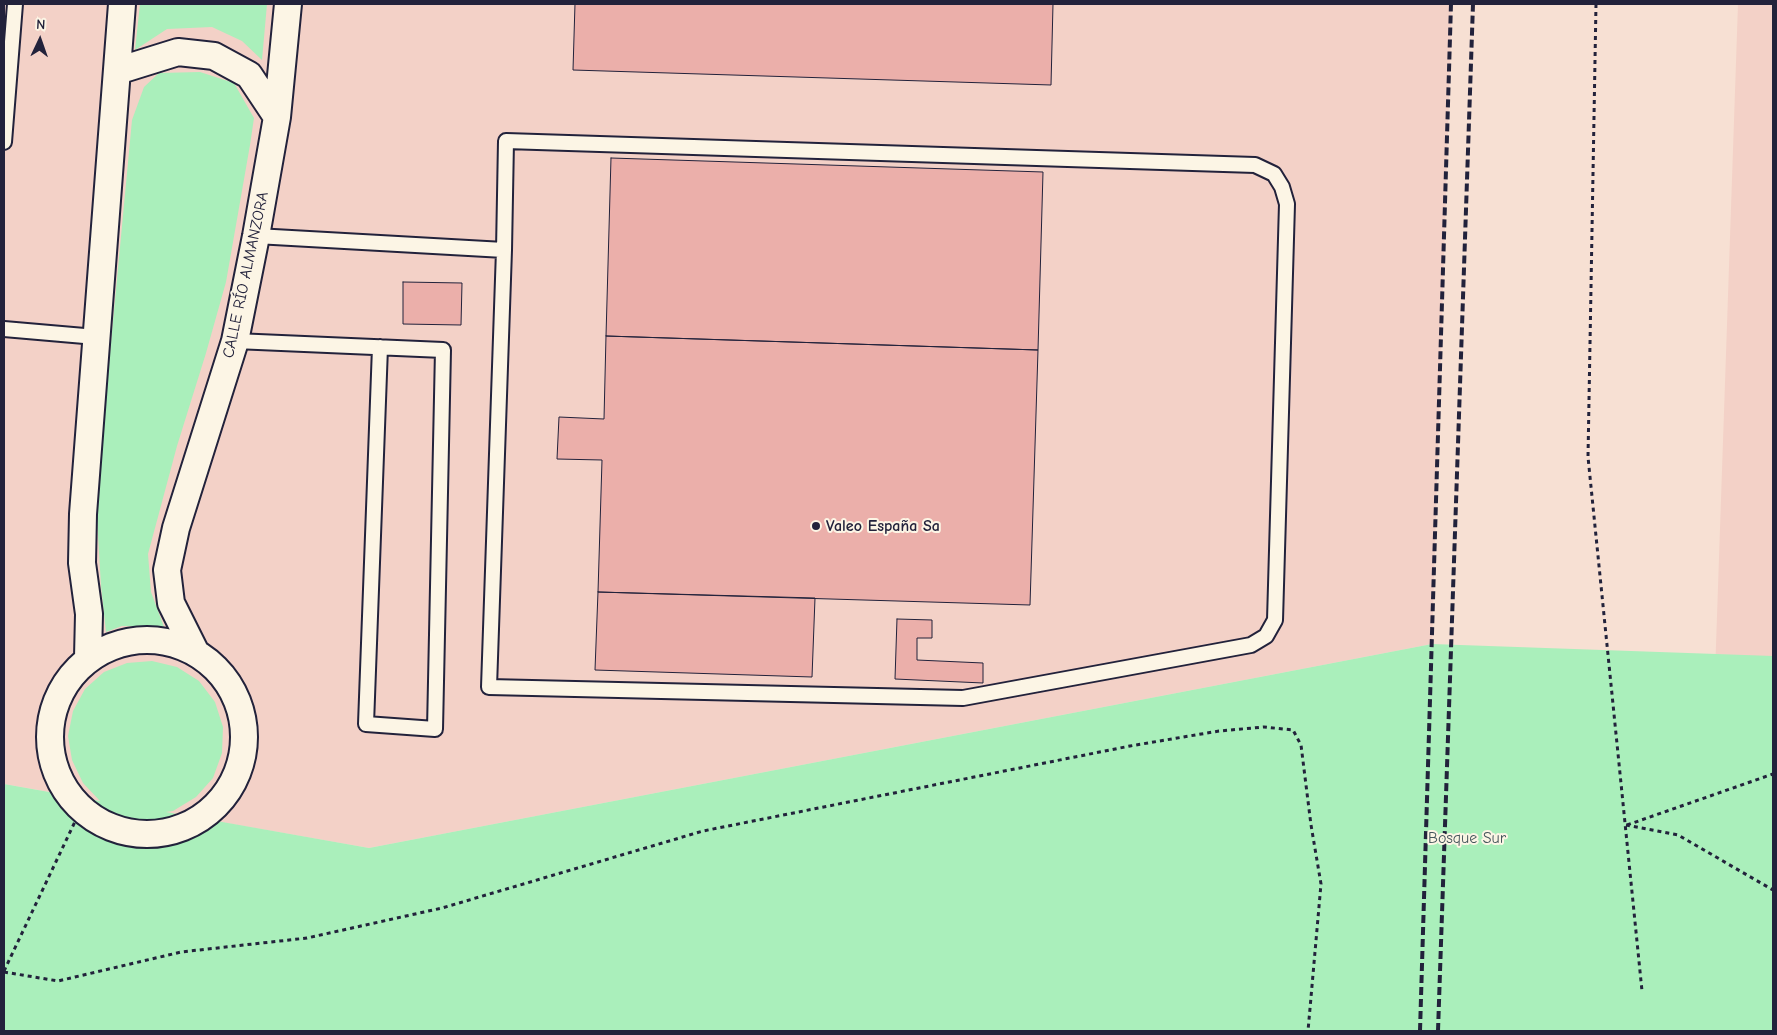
<!DOCTYPE html>
<html>
<head>
<meta charset="utf-8">
<style>
	body { margin:0 }
	#map { position:relative; width:1777px; height:1035px; overflow:hidden; background:#f7e0d3; font-family:"Comic Neue",sans-serif }
	canvas { display:block }
	.frame { position:absolute; inset:0; border:5px solid #22223b; pointer-events:none }
	.north { position:absolute; left:15px; top:15px; width:50px; height:50px; -webkit-text-stroke:4px #fcf5e5; paint-order:stroke; rotate:3deg; font-size:14px; font-weight:700; line-height:20px; text-align:center; color:#22223b }
	.north::after { content:''; display:block; margin:auto; width:18px; height:22px; background:#22223b; clip-path:polygon(50% 0,100% 100%,50% 72%,0 100%) }
</style>
</head>
<body>
<div id="map">
<canvas width="1777" height="1035"></canvas>
<div class="frame"></div>
<div class="north">N</div>
</div>
<script>
const g = document.querySelector('canvas').getContext('2d');
g.lineJoin = 'round';
function fill(path, color) { g.fillStyle = color; g.fill(path, 'evenodd'); }
const shape = rows => new Path2D(rows.map(r => 'M' + r).join(''));
function stroke(path, color, width, dash) { g.strokeStyle = color; g.lineWidth = width; g.lineCap = dash ? 'butt' : 'round'; g.setLineDash(dash || []); g.stroke(path); }
function label(font, color, halo, rows, align = 'center') {
  g.font = font + ' "Comic Neue",sans-serif'; g.lineWidth = 4; g.setLineDash([]); g.textBaseline = 'middle'; g.strokeStyle = halo; g.fillStyle = color; for (const [text, x, y, turn = 0] of rows) {
    g.save(); g.translate(x, y); g.rotate((+turn || 0) * Math.PI / 180); g.textAlign = isNaN(turn) ? turn : align; if (halo) g.strokeText(text, 0, 0); g.fillText(text, 0, 0); g.restore();
  }
}
const built = shape([
	[4,4,1452,4,1432,644,369,848,4,784],
	[1738,4,1773,4,1773,675,1715,674]
]);
const green = shape([
	[140,4,267,4,262,60,242,41,212,27,167,29,135,50],
	[200,72,234,83,254,118,250,145,226,282,206,353,177,446,148,554,151,592,164,627,122,626,106,632,101,586,96,501,132,120,144,87,159,73],
	[1432,644,1773,656,1773,1031,4,1031,4,784,100,801,83,783,72,760,68,736,73,711,85,689,104,672,127,663,152,661,177,667,199,681,215,702,223,727,222,753,213,778,196,797,173,811,166,812,369,848]
]);
const building = shape([
	[575,4,1053,4,1051,85,573,70,575,4],
	[611,158,1043,172,1038,350,606,336,611,158],
	[403,282,462,283,461,325,403,324,403,282],
	[606,336,1038,350,1030,605,598,592,602,460,557,459,559,417,604,419,606,336],
	[598,592,815,598,812,677,595,670,598,592],
	[897,619,932,620,932,638,917,638,917,660,983,663,983,683,895,679,897,619]
]);
const path = shape([
	[1596,4,1588,457,1642,991],
	[1626,825,1678,835,1773,890],
	[1627,825,1773,774],
	[4,971,81,809],
	[4,972,58,981,181,952,307,938,442,908,703,831,1130,746,1219,731,1264,727,1293,730,1301,745,1311,825,1321,884,1308,1031]
]);
const service = shape([
	[4,142,15,4],
	[256,236,504,250,489,687,963,698,1251,645,1266,636,1275,620,1287,204,1282,187,1274,174,1255,165,506,141,504,250],
	[4,329,96,337],
	[235,341,443,350,435,729,366,724,380,347]
]);
const minor = shape([
	[117,71,178,52,214,56,249,75,277,117],
	'50 737a97 97 0 1 1 194 0a97 97 0 1 1-194 0Z',
	[196,653,171,603,167,570,176,528,235,341,256,236,277,117,288,4],
	[88,657,89,614,82,563,83,514,122,4]
]);
const rail = shape([
	[1420,1031,1451,4],
	[1438,1031,1473,4]
]);
const markers = [
	[816,526,5,"#22223b"]
];
const streetNames = [
	["CALLE RÍO ALMANZORA",246,275,-78]
];
const poiNames = [
	["Valeo España Sa",826,526]
];
const parkNames = [
	["Bosque Sur",1467,838]
];
fill(built, '#f3d1c7');
fill(green, '#aaefbb');
fill(building, '#ebafaa');
stroke(building, '#22223b', 1);
stroke(service, '#22223b', 18);
stroke(minor, '#22223b', 30);
stroke(path, '#22223b', 3, [4, 4]);
stroke(service, '#fcf5e5', 14);
stroke(minor, '#fcf5e5', 26);
stroke(rail, '#22223b', 4, [8, 4]);
for (const [x, y, r, color] of markers) { const dot = new Path2D(); dot.arc(x, y, r, 0, 2 * Math.PI); g.fillStyle = color; g.fill(dot); stroke(dot, '#fcf5e5', 2); }
label('16px', '#22223b', '#fcf5e5', streetNames);
label('bold 16px', '#22223b', '#fcf5e5', poiNames, 'left');
label('16px', '#44555b', '#fcf5e5', parkNames);
</script>
</body>
</html>
